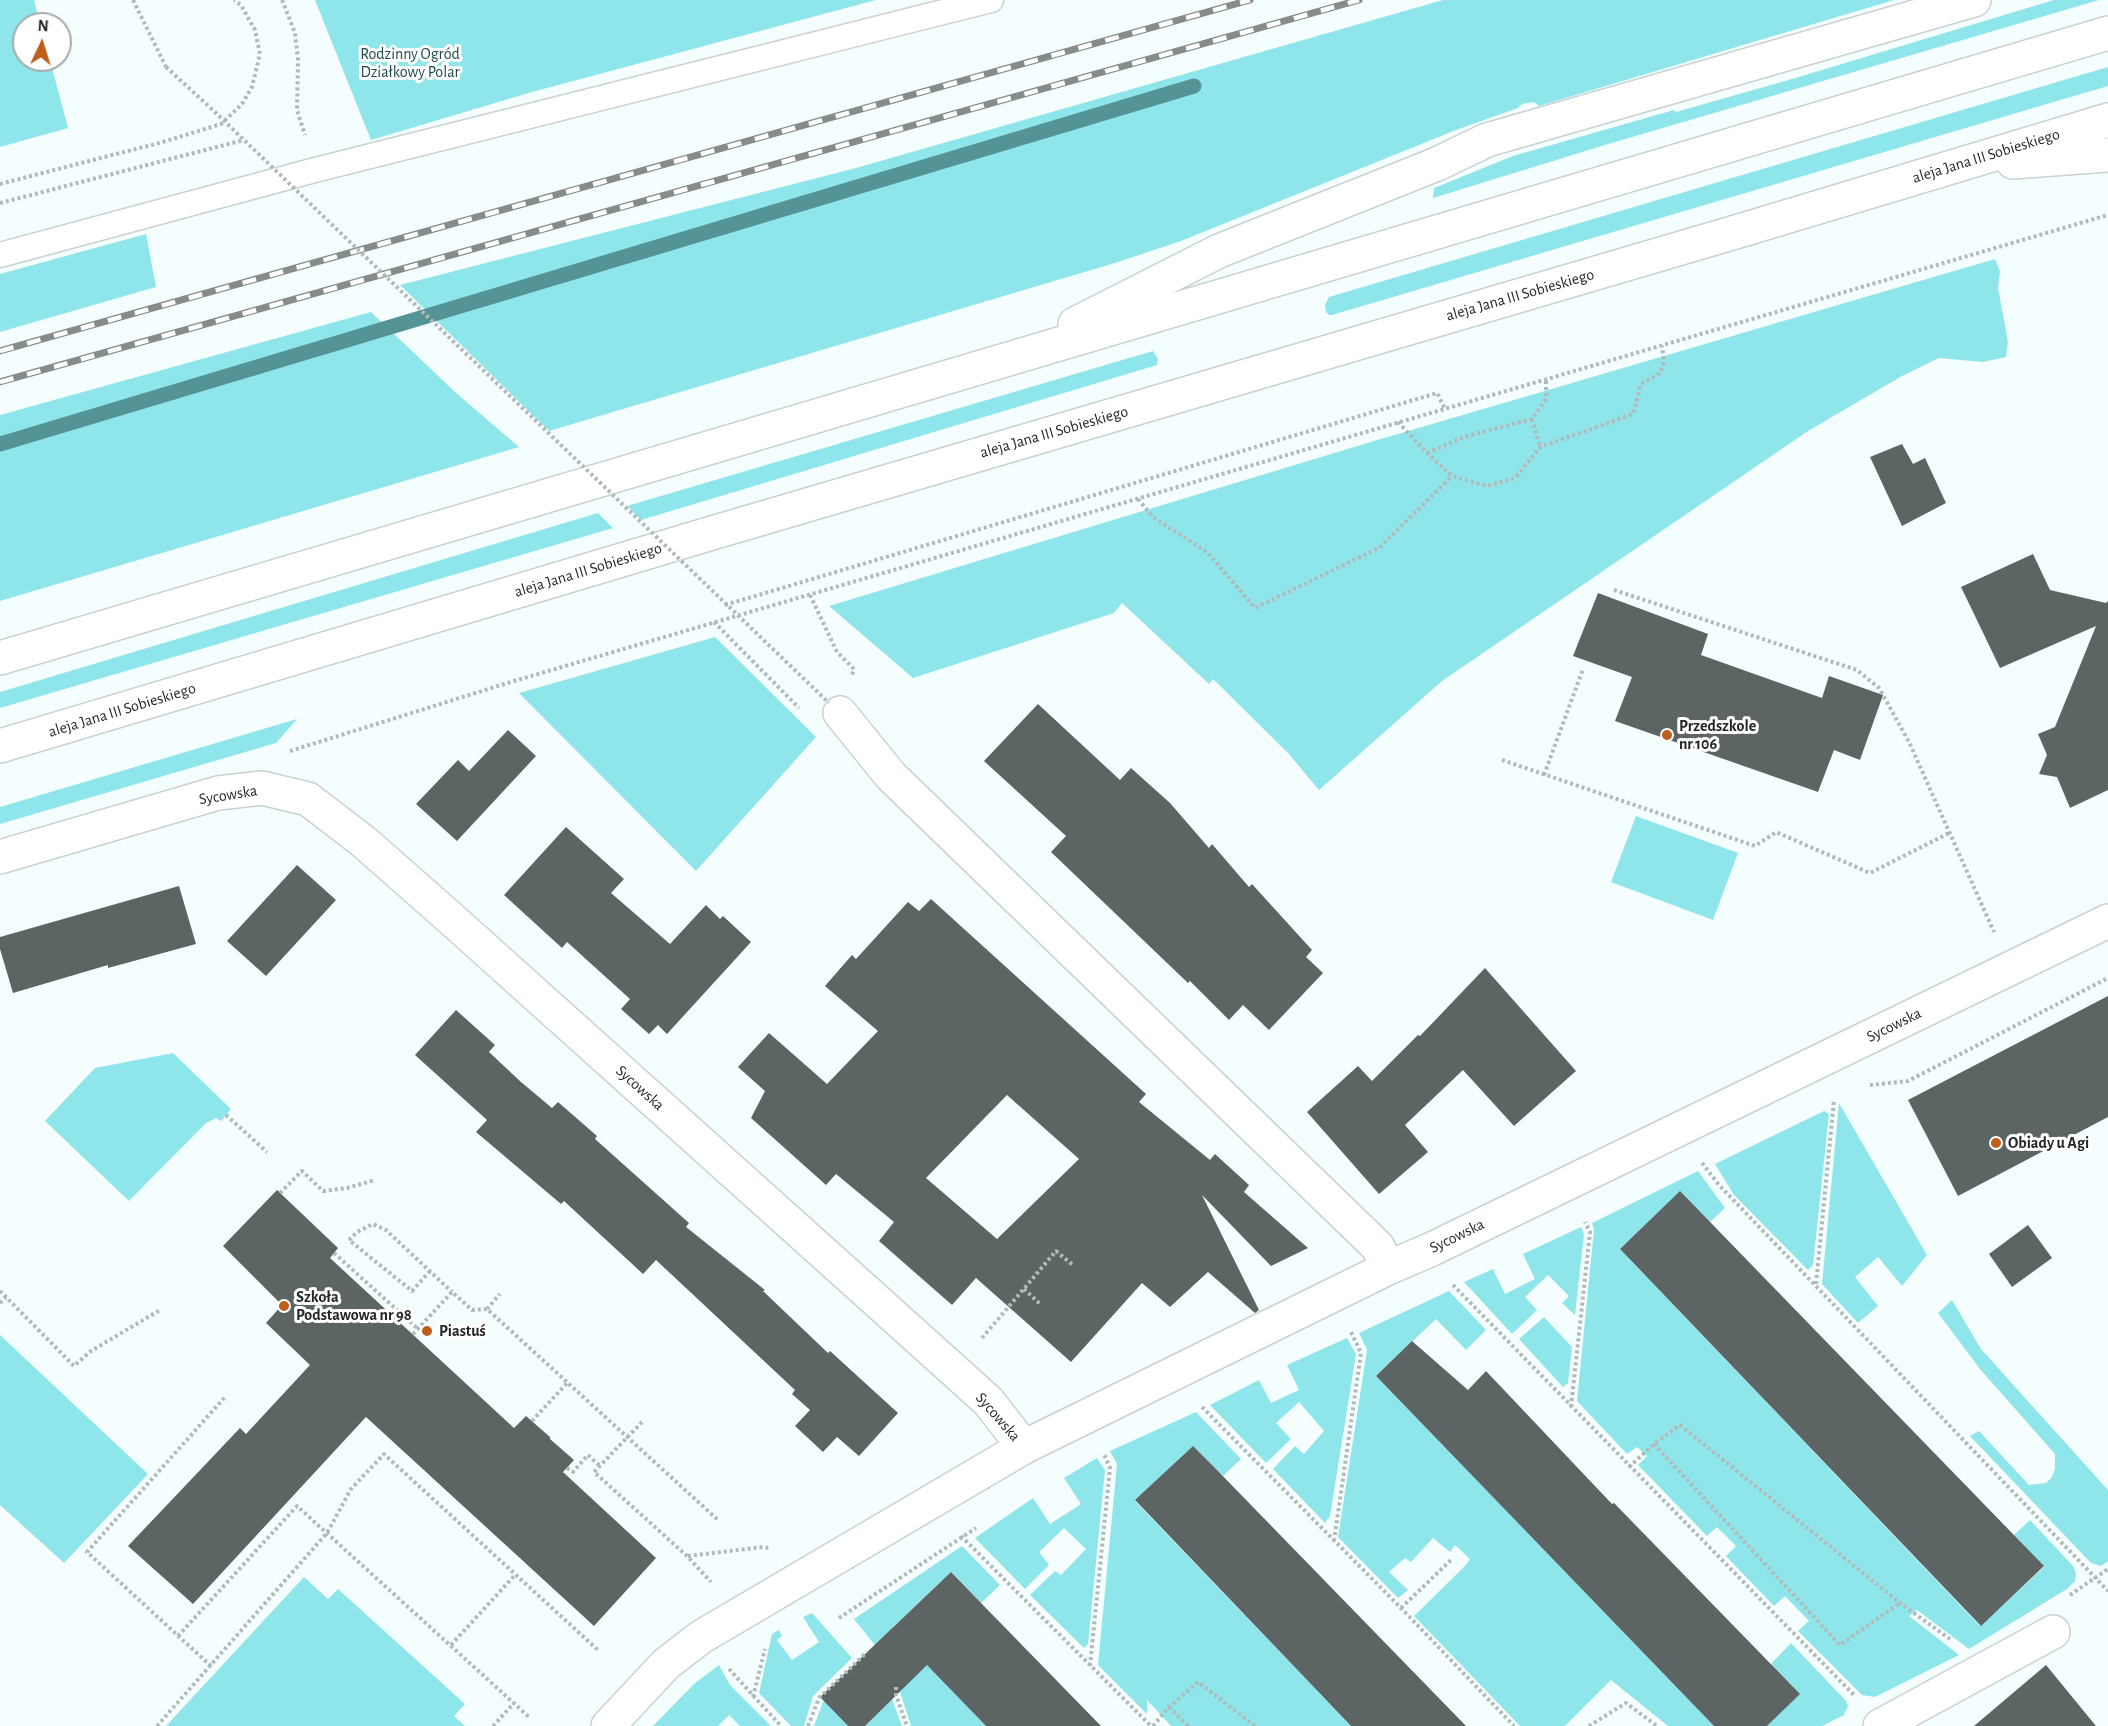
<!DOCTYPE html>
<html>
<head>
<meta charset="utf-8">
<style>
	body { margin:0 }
	#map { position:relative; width:2108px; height:1726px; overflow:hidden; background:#f5fefe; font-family:"Alegreya Sans",sans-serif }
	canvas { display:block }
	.north { position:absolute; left:12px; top:12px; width:60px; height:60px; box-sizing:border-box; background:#fff; border:2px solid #a7a9a9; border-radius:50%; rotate:4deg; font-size:16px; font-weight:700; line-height:24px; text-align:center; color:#242727 }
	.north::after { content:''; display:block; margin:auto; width:21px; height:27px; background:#be5d1c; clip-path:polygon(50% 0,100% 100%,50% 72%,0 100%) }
</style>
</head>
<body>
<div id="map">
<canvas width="2108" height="1726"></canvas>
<div class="north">N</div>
</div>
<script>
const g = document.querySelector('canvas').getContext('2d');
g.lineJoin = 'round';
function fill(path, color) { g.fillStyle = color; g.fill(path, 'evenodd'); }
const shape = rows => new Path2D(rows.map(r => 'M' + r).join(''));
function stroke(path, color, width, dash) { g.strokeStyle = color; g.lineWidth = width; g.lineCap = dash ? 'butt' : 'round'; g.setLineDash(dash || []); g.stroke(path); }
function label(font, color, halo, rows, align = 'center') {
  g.font = font + ' "Alegreya Sans",sans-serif'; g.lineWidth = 6; g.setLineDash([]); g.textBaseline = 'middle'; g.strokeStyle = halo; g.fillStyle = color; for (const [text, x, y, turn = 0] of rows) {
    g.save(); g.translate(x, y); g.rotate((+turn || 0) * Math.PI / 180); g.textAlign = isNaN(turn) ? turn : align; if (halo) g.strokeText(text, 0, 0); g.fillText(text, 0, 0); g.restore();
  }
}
const green = shape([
	[0,0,34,0,40,24,24,24,24,60,50,60,68,128,0,147],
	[315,0,876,0,532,92,371,140],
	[1443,0,1894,0,1539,106,1534,102,1522,104,1518,108,1456,130,1181,241,1115,263,549,431,400,285,856,168],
	[2054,0,2099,0,1605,145,1433,198,1434,188,1513,156,1674,110,1676,112,1792,79],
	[2108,67,2108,86,1332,315,1329,315,1326,312,1325,305,1329,297],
	[146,234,156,287,0,332,0,274],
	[1995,259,2000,271,1998,288,2008,342,2006,357,1983,362,1939,358,1902,376,1808,431,1442,681,1319,790,1288,753,1213,679,1209,684,1122,603,1114,613,913,678,829,606,1374,441],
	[371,312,455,392,519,447,0,601,0,415],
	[1153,351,1158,359,1157,365,641,520,627,506],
	[598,513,613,528,0,708,0,692],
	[715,637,816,737,696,871,519,693],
	[297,719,276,743,0,824,0,807],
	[1636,816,1738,853,1713,920,1611,882],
	[173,1053,231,1109,221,1121,216,1118,206,1123,129,1201,45,1121,95,1068],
	[1839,1103,1927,1255,1902,1286,1878,1257,1855,1277,1878,1306,1858,1323,1822,1284],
	[1824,1111,1829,1114,1813,1265,1808,1270,1734,1195,1715,1164],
	[1698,1171,1725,1208,1710,1222,1680,1192,1620,1249,1980,1626,2044,1567,2014,1535,2030,1520,2073,1566,2076,1573,2075,1581,2067,1589,1969,1649,1917,1610,1909,1616,1959,1655,1875,1697,1862,1695,1798,1631,1809,1621,1785,1596,1774,1606,1726,1556,1736,1546,1717,1527,1707,1536,1638,1465,1647,1456,1637,1447,1627,1454,1577,1401,1594,1229,1592,1223],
	[1581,1227,1584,1234,1575,1315,1562,1303,1569,1296,1548,1275,1525,1297,1537,1310,1512,1334,1464,1282,1493,1269,1505,1294,1535,1279,1523,1254],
	[1449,1291,1486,1330,1466,1350,1436,1319,1376,1376,1714,1726,1668,1726,1611,1680,1565,1726,1520,1726,1414,1616,1465,1566,1470,1559,1455,1545,1450,1552,1433,1538,1411,1562,1405,1558,1389,1572,1408,1590,1398,1598,1338,1537,1367,1350,1359,1333],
	[1952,1300,1981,1349,2108,1490,2108,1561,2101,1566,2091,1563,1970,1436,1979,1431,2029,1485,2046,1483,2052,1477,2055,1468,2055,1454,1980,1369,1938,1313],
	[1544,1317,1572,1347,1568,1383,1563,1387,1519,1339],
	[0,1335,148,1474,64,1563,0,1505],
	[1347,1338,1356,1354,1330,1516,1325,1523,1273,1469,1295,1446,1304,1454,1324,1431,1299,1402,1276,1423,1291,1439,1266,1463,1210,1405,1259,1380,1271,1403,1299,1390,1287,1365],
	[1196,1412,1241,1459,1223,1476,1193,1446,1135,1501,1351,1726,1171,1726,1147,1700,1147,1714,1098,1665,1117,1464,1110,1451],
	[1097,1458,1105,1470,1088,1644,1084,1648,1030,1595,1055,1571,1061,1575,1086,1549,1064,1528,1039,1552,1049,1565,1025,1589,975,1538,1033,1498,1050,1524,1081,1504,1064,1478],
	[962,1546,1000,1585,981,1603,951,1572,892,1628,986,1726,911,1726,900,1692,906,1684,854,1619],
	[304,1577,328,1599,338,1589,465,1704,454,1716,465,1726,166,1726],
	[812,1613,852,1658,813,1696,804,1726,791,1726,759,1693,772,1634,779,1630,782,1636,777,1640,792,1660,819,1642,803,1617],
	[1791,1643,1846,1701,1848,1706,1844,1715,1822,1726,1767,1726,1799,1694,1771,1664],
	[719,1665,730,1685,770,1725,769,1726,740,1726,729,1715,718,1726,653,1726,695,1683],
	[859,1666,829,1706,848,1726,814,1726,823,1702],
	[892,1699,902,1726,865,1726]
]);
const stream = shape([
	[0,444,1194,86]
]);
const building = shape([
	[1902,444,1913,464,1925,458,1946,503,1902,526,1870,457],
	[2033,554,2050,590,2106,603,2108,601,2108,790,2070,808,2057,777,2039,774,2047,755,2038,734,2055,727,2096,626,2000,668,1961,587],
	[1598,593,1708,634,1701,655,1822,698,1829,676,1883,695,1860,760,1834,750,1818,792,1615,721,1632,677,1573,656],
	[1038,704,1120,780,1131,768,1170,803,1209,848,1212,844,1249,887,1252,884,1312,950,1306,957,1323,973,1269,1030,1243,1005,1229,1020,1190,981,1188,983,1051,852,1066,836,984,761],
	[508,730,536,756,457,841,416,804,458,760,469,771],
	[566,827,624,879,611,893,670,944,706,905,720,919,723,916,751,942,667,1034,658,1025,649,1034,621,1009,630,999,567,942,562,948,504,895],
	[297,865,336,900,266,976,227,941],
	[179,886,196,944,108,968,108,965,13,993,0,949,0,937],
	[931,899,1146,1094,1139,1102,1210,1160,1215,1154,1249,1185,1244,1192,1308,1248,1271,1266,1202,1195,1259,1310,1255,1313,1208,1272,1170,1307,1142,1283,1071,1362,976,1278,952,1305,879,1241,894,1222,836,1174,826,1185,751,1118,765,1091,738,1067,769,1033,827,1084,878,1031,825,986,852,955,856,959,908,902,919,911],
	[1007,1095,1079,1159,997,1239,926,1178],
	[1485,968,1576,1071,1514,1126,1463,1070,1405,1125,1428,1152,1379,1194,1307,1112,1358,1066,1372,1081,1418,1035,1420,1036],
	[2108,996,2108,1117,1958,1196,1908,1100],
	[456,1010,495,1045,489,1052,521,1082,552,1108,558,1102,597,1136,595,1139,689,1223,686,1227,765,1290,763,1291,828,1353,830,1351,898,1413,859,1456,837,1437,823,1452,795,1426,810,1410,792,1394,795,1390,656,1260,643,1274,564,1201,561,1204,476,1132,487,1120,415,1055],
	[277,1190,338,1248,330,1258,514,1428,526,1416,550,1437,550,1439,574,1460,563,1472,656,1558,594,1626,366,1417,193,1604,128,1546,240,1428,246,1434,310,1365,266,1323,282,1305,223,1246],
	[1680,1191,2044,1566,1981,1626,1620,1249],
	[2028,1225,2052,1258,2012,1287,1989,1254],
	[1412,1341,1468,1390,1486,1371,1612,1504,1614,1503,1800,1694,1767,1726,1714,1726,1376,1376],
	[1193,1446,1215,1468,1466,1726,1351,1726,1135,1500],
	[951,1572,981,1603,1101,1726,986,1726,927,1665,865,1726,848,1726,820,1697],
	[2046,1665,2096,1726,1974,1726]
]);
const path = shape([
	[133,0,166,67],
	[282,0,295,33,298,60,297,110,305,135],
	[0,184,163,142,221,124,242,104,252,87,260,54,255,30,241,5,234,0],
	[0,203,244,140],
	[1532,419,1540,447],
	[1398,422,1427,453,1452,476,1487,486,1515,478,1540,447,1633,414,1641,384,1660,373,1664,362,1662,346],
	[1427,453,1464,437,1532,419,1546,399,1546,380],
	[1138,499,1153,517,1208,553,1255,608,1379,548,1452,476],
	[1614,590,1857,670,1879,688,1909,742,1994,932],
	[810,595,837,652,854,669,852,675],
	[725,605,1427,396,1437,393,1445,409],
	[714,622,799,708],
	[290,751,514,681,2108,215],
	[1502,760,1755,846,1776,832,1870,873,1949,833],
	[1544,775,1583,669],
	[1870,1085,1908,1081,2108,978],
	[226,1115,267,1152],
	[1702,1163,1719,1185,2108,1591],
	[280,1193,302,1171,323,1191,347,1188,375,1180],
	[334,1253,418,1329],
	[430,1271,412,1291,349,1240,357,1232,373,1224,386,1230,452,1292],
	[1816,1284,1834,1100],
	[1453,1285,1855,1696],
	[1024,1289,1040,1304],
	[0,1291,74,1366,91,1351,160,1310],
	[0,1303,6,1297],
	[487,1309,500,1294],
	[413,1334,452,1292,472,1310,487,1309,718,1520],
	[982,1338,1056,1251,1074,1266],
	[1202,1407,1401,1608,1514,1726],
	[1571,1407,1590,1232,1585,1222],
	[532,1421,568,1382],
	[642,1422,594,1472,687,1556,711,1582],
	[1654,1444,1840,1645,1900,1603],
	[1629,1467,1654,1444,1680,1425,1900,1603,1950,1639],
	[567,1468,573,1472,588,1455,600,1466],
	[961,1536,1151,1726],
	[1334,1541,1361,1353,1351,1332],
	[688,1556,763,1547,769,1548],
	[2070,1595,2108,1569],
	[1401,1608,1451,1560],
	[839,1618,976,1528],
	[178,1636,297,1506,529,1717],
	[451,1645,515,1575],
	[211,1666,87,1552,225,1397],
	[1090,1666,1110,1468,1104,1454],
	[729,1669,781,1726],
	[896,1687,896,1695,907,1726],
	[753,1697,765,1649],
	[1169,1707,1188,1726],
	[157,1726,327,1533,351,1489,384,1454,599,1651],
	[493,1726,514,1703],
	[808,1726,819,1698,867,1652],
	[1153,1726,1169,1707,1198,1682,1255,1726],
	[1589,1726,1626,1703,1657,1726]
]);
const lane = shape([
	[0,255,315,170,991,0]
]);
const street = shape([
	[840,713,891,776,1378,1247,1388,1268],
	[0,857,218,793,262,788,308,799,364,842,457,924,858,1284,988,1401,1024,1447],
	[608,1726,666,1664,701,1637,1024,1447,1388,1268,1432,1249,2108,921],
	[1880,1726,2053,1632]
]);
const secondary = shape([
	[2013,162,2108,155],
	[1075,324,1219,251,1437,164,1487,140,1974,0],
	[0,658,2108,33],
	[0,746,712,533,1739,231,2108,120]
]);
const rail = shape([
	[0,351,1250,0],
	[0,382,1359,0]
]);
const pathBridge = shape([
	[166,67,216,113,829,703]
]);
const markers = [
	[1667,735,6,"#be5d1c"],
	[1996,1143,6,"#be5d1c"],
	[284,1306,6,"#be5d1c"],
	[427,1331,6,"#be5d1c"]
];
const parkNames = [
	["Rodzinny Ogród",410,54],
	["Działkowy Polar",410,72]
];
const streetNames = [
	["aleja Jana III Sobieskiego",1986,156,-17],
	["aleja Jana III Sobieskiego",1520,295,-16],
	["aleja Jana III Sobieskiego",1054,432,-16],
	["aleja Jana III Sobieskiego",588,570,-17],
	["aleja Jana III Sobieskiego",122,710,-17],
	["Sycowska",228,795,-9],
	["Sycowska",1894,1025,-26],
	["Sycowska",640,1088,42],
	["Sycowska",1457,1236,-26],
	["Sycowska",998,1417,49]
];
const poiNames = [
	["Przedszkole",1679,726],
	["nr 106",1679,744],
	["Obiady u Agi",2008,1143],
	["Szkoła",296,1297],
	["Podstawowa nr 98",296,1315],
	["Piastuś",439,1331]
];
fill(green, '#8fe6ea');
stroke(stream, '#549396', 15);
fill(building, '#5d6464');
stroke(lane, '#c9d1d1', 27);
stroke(street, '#c9d1d1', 36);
stroke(secondary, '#c9d1d1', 36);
stroke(path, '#b2b9b9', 4, [3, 3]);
stroke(lane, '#fff', 24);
stroke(street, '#fff', 33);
stroke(secondary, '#fff', 33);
stroke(rail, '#868b8b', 7);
stroke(rail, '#fff', 4.5, [14]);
stroke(pathBridge, '#b2b9b9', 4, [3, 3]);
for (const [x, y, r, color] of markers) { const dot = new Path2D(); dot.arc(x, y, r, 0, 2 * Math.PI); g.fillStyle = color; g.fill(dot); stroke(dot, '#fff', 2); }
label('16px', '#214b4c', '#fff', parkNames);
label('16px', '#242727', '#fff', streetNames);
label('bold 16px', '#242727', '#fff', poiNames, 'left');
</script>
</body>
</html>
